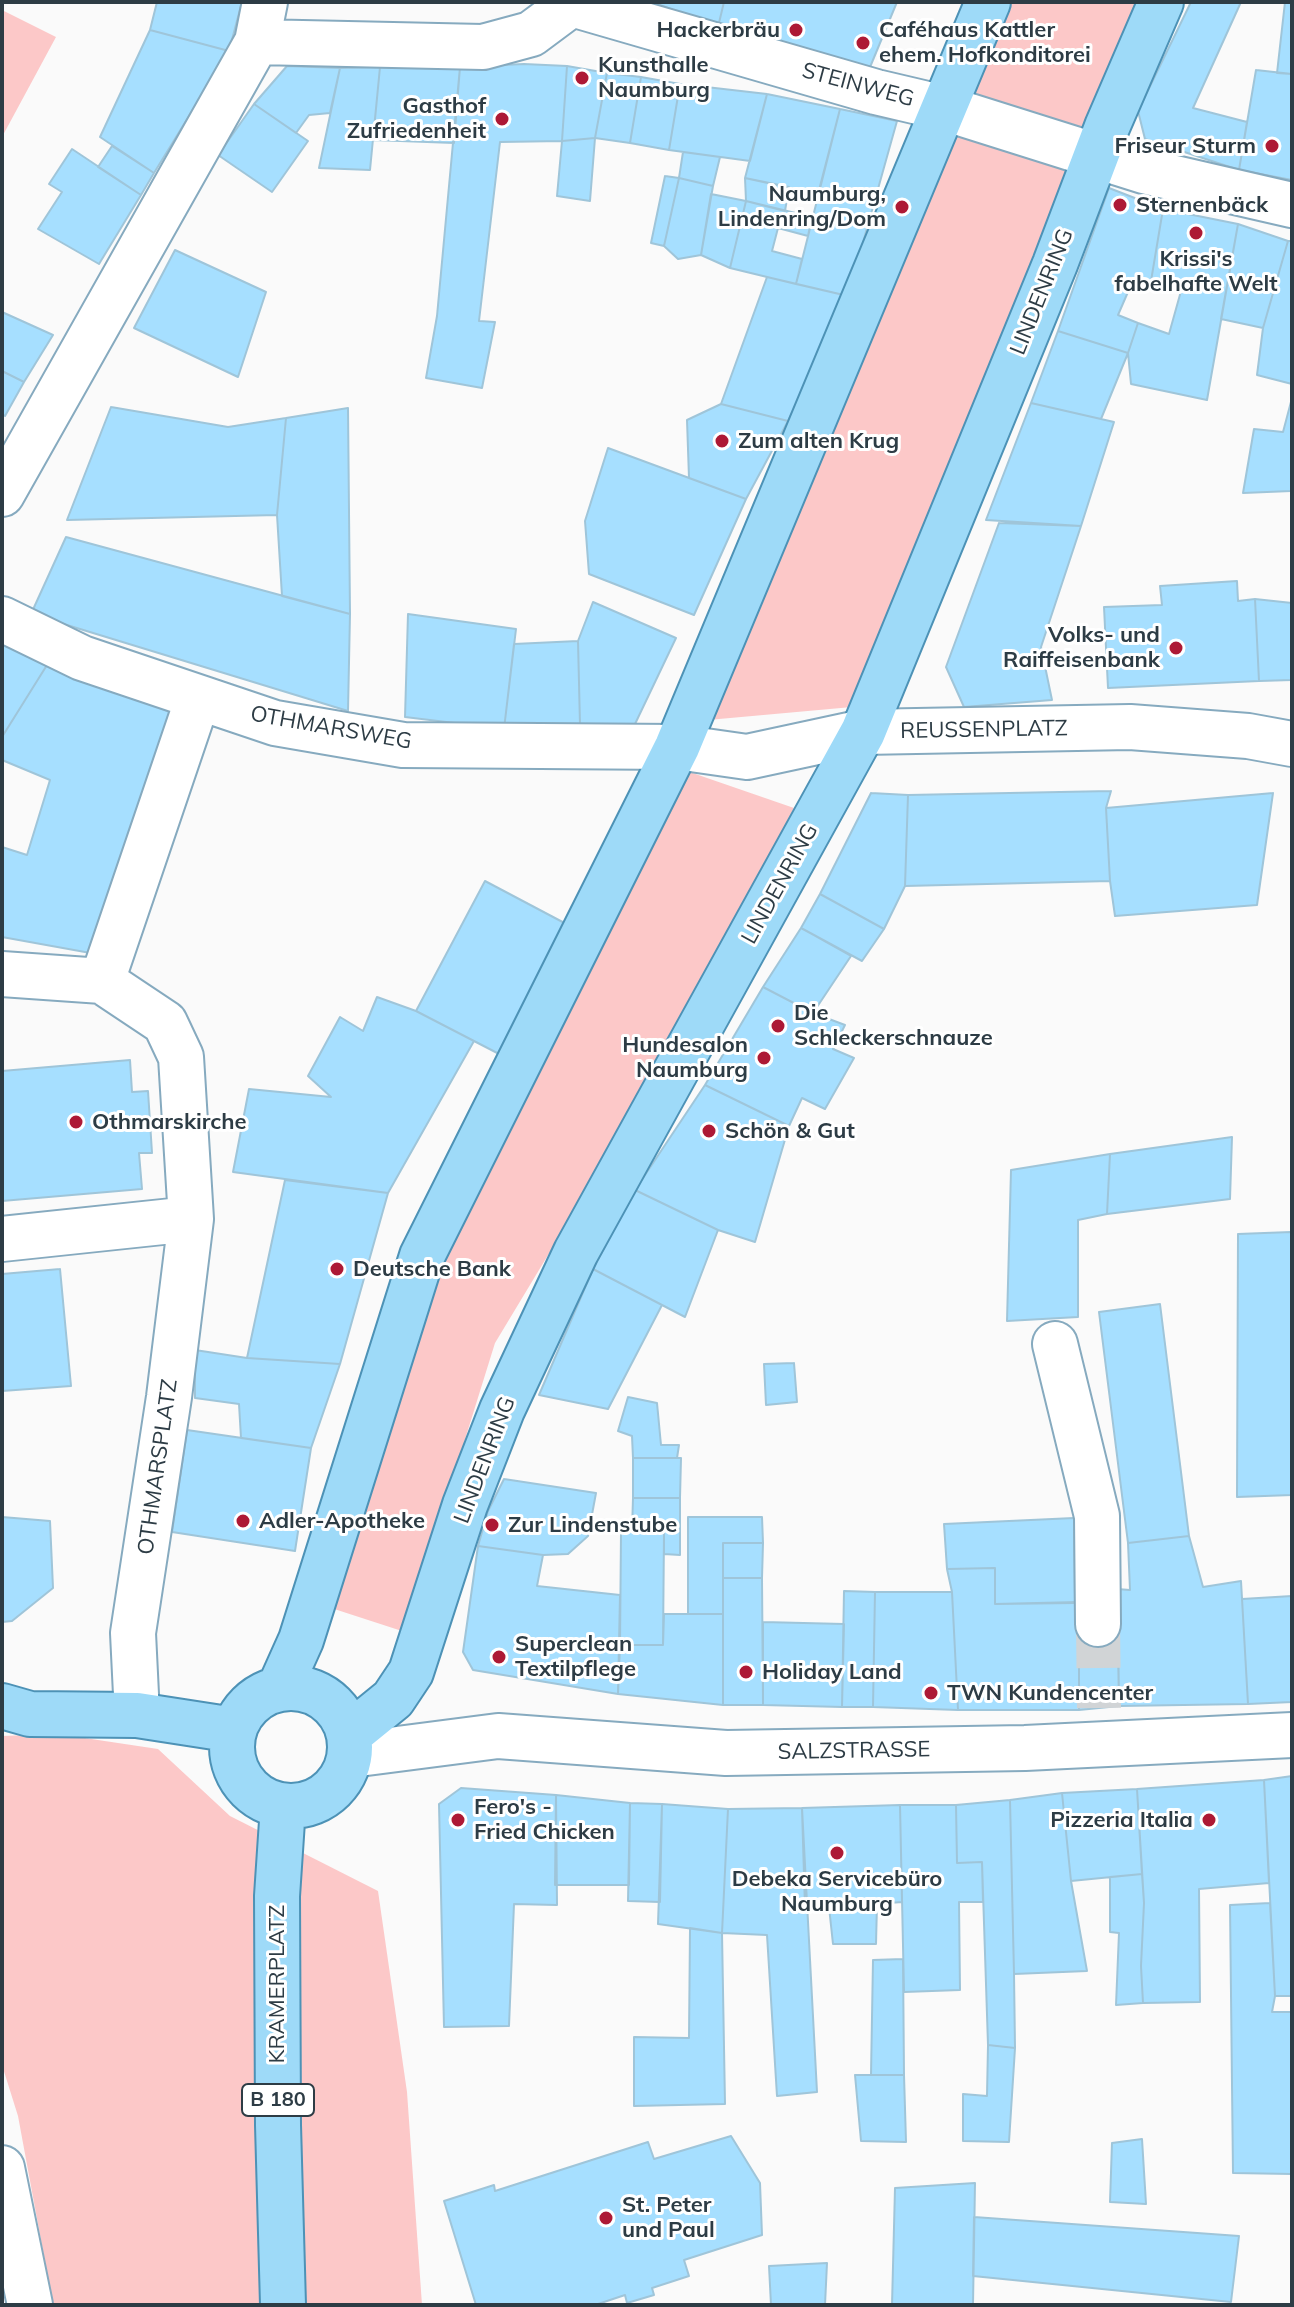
<!DOCTYPE html>
<html>
<head>
<meta charset="utf-8">
<style>
	body { margin:0 }
	#map { position:relative; width:1294px; height:2307px; overflow:hidden; background:#fafafa; font-family:Mulish,sans-serif }
	canvas { display:block }
	.frame { position:absolute; inset:0; border:4px solid #2d3c45; pointer-events:none }
</style>
</head>
<body>
<div id="map">
<canvas width="1294" height="2307"></canvas>
<div class="frame"></div>
</div>
<script>
const g = document.querySelector('canvas').getContext('2d');
g.lineJoin = 'round';
function fill(path, color) { g.fillStyle = color; g.fill(path, 'evenodd'); }
const shape = rows => new Path2D(rows.map(r => 'M' + r).join(''));
function stroke(path, color, width, dash) { g.strokeStyle = color; g.lineWidth = width; g.lineCap = dash ? 'butt' : 'round'; g.setLineDash(dash || []); g.stroke(path); }
function label(font, color, halo, rows, align = 'center') {
  g.font = font + ' Mulish,sans-serif'; g.lineWidth = 6; g.setLineDash([]); g.textBaseline = 'middle'; g.strokeStyle = halo; g.fillStyle = color; for (const [text, x, y, turn = 0] of rows) {
    g.save(); g.translate(x, y); g.rotate((+turn || 0) * Math.PI / 180); g.textAlign = isNaN(turn) ? turn : align; if (halo) g.strokeText(text, 0, 0); g.fillText(text, 0, 0); g.restore();
  }
}
const green = shape([
	[1008,2,1140,2,852,707,708,720],
	[2,10,56,37,2,137],
	[681,769,794,808,630,1119,495,1343,405,1632,325,1606,433,1266],
	[58,1734,158,1749,230,1816,378,1891,407,2092,422,2305,53,2305,18,2116,2,2065,2,1736]
]);
const building = shape([
	[157,2,242,2,229,51,150,30,157,2],
	[652,2,724,2,718,27,652,2],
	[724,2,897,2,868,72,718,27,724,2],
	[1191,2,1241,2,1193,108,1247,122,1239,170,1145,139,1138,111,1191,2],
	[1285,2,1292,2,1292,74,1277,73,1285,2],
	[150,30,229,51,154,173,100,137,150,30],
	[524,64,567,66,562,141,500,142,479,321,495,322,482,388,426,378,437,316,460,67,524,64],
	[287,66,340,68,330,113,309,115,296,133,254,104,287,66],
	[567,66,607,73,595,138,562,141,567,66],
	[380,67,460,67,454,143,373,140,380,67],
	[380,67,370,170,319,168,340,68,380,67],
	[1256,70,1292,74,1292,180,1239,170,1256,70],
	[607,73,641,77,630,143,595,138,607,73],
	[641,77,680,84,669,150,630,143,641,77],
	[680,84,767,94,750,161,669,150,680,84],
	[767,94,840,109,818,194,745,178,767,94],
	[254,104,308,141,272,192,218,155,254,104],
	[840,109,897,121,848,296,796,284,840,109],
	[595,138,590,201,557,196,562,141,595,138],
	[112,146,154,173,141,195,98,167,112,146],
	[72,149,141,195,99,264,38,229,62,192,49,184,72,149],
	[683,152,720,157,713,186,679,178,683,152],
	[665,176,679,178,664,246,651,243,665,176],
	[679,178,713,186,701,255,678,259,664,246,679,178],
	[745,178,789,187,785,211,746,201,745,178],
	[1109,188,1163,209,1150,287,1131,285,1118,315,1138,323,1128,353,1058,331,1109,188],
	[711,194,746,201,730,268,701,255,711,194],
	[746,201,812,217,808,236,778,228,772,251,802,259,796,284,730,268,746,201],
	[1163,209,1238,224,1207,400,1131,384,1128,353,1138,323,1169,334,1181,291,1150,287,1163,209],
	[1238,224,1288,241,1263,328,1221,319,1238,224],
	[1288,241,1292,241,1292,384,1257,375,1263,328,1288,241],
	[175,250,266,292,238,377,134,328,175,250],
	[767,277,848,296,788,421,721,404,767,277],
	[2,312,53,335,24,382,2,371,2,312],
	[1058,331,1128,353,1101,419,1031,403,1058,331],
	[2,371,24,382,5,416,2,414,2,371],
	[1292,398,1291,491,1243,493,1254,429,1283,432,1292,398],
	[1031,403,1114,422,1081,526,986,520,1031,403],
	[721,404,788,421,746,499,689,478,687,420,721,404],
	[111,407,228,427,286,418,277,515,67,520,111,407],
	[348,408,350,614,282,596,277,515,286,418,348,408],
	[608,448,746,499,694,615,589,574,585,521,608,448],
	[999,523,1081,526,1041,647,1052,700,964,707,946,667,999,523],
	[66,537,350,614,348,711,31,614,66,537],
	[1237,581,1238,601,1255,599,1259,681,1108,688,1104,607,1162,605,1160,586,1237,581],
	[1255,599,1292,603,1292,680,1259,681,1255,599],
	[593,602,676,638,635,724,580,725,578,641,593,602],
	[408,614,516,629,504,729,405,717,408,614],
	[2,637,47,665,2,737,2,637],
	[578,641,580,725,504,729,514,644,578,641],
	[47,665,175,713,96,954,2,937,2,847,27,855,50,780,2,760,2,737,47,665],
	[1111,791,1106,808,1110,881,905,886,908,795,1111,791],
	[871,793,908,795,905,886,884,929,820,894,871,793],
	[1273,793,1257,905,1115,916,1110,881,1106,808,1273,793],
	[485,881,572,927,503,1056,416,1011,485,881],
	[820,894,884,929,862,961,801,928,820,894],
	[801,928,851,956,813,1013,763,987,801,928],
	[763,987,813,1013,845,1025,833,1049,854,1058,825,1109,802,1098,789,1126,705,1085,763,987],
	[377,997,416,1011,474,1041,388,1193,233,1172,249,1089,331,1097,308,1076,340,1017,363,1031,377,997],
	[130,1060,132,1092,148,1091,152,1153,139,1153,142,1189,2,1201,2,1071,130,1060],
	[705,1085,789,1126,755,1242,718,1230,635,1190,705,1085],
	[1232,1137,1230,1199,1107,1214,1110,1154,1232,1137],
	[1110,1154,1107,1214,1078,1220,1078,1317,1007,1321,1011,1170,1110,1154],
	[285,1180,388,1193,340,1364,247,1358,285,1180],
	[635,1190,718,1230,685,1317,593,1269,635,1190],
	[1291,1232,1292,1495,1237,1497,1238,1234,1291,1232],
	[60,1269,71,1386,2,1391,2,1274,60,1269],
	[593,1269,662,1305,608,1409,539,1395,593,1269],
	[1160,1304,1189,1536,1128,1543,1099,1312,1160,1304],
	[195,1350,247,1358,340,1364,311,1448,241,1438,239,1404,195,1398,195,1350],
	[794,1363,797,1402,766,1405,764,1364,794,1363],
	[628,1397,657,1403,661,1445,679,1445,677,1458,633,1458,632,1436,618,1431,628,1397],
	[187,1430,311,1448,295,1551,172,1532,187,1430],
	[633,1458,681,1458,680,1498,633,1498,633,1458],
	[504,1479,596,1493,588,1536,568,1554,543,1555,478,1546,488,1511,504,1479],
	[633,1498,680,1498,680,1555,664,1554,664,1532,632,1531,633,1498],
	[2,1517,50,1521,53,1588,12,1621,2,1622,2,1517],
	[688,1517,762,1517,763,1543,723,1543,723,1614,688,1614,688,1517],
	[1074,1518,1075,1603,995,1604,995,1568,947,1569,944,1524,1074,1518],
	[621,1532,664,1532,663,1645,620,1645,621,1532],
	[1189,1536,1203,1587,1241,1581,1248,1704,1119,1706,1117,1589,1130,1590,1128,1543,1189,1536],
	[723,1543,763,1543,762,1578,723,1578,723,1543],
	[478,1546,543,1555,537,1586,620,1595,618,1694,473,1670,463,1652,478,1546],
	[995,1568,995,1604,1079,1602,1079,1710,958,1710,952,1592,947,1569,995,1568],
	[723,1578,762,1578,763,1705,723,1705,723,1578],
	[844,1591,875,1592,873,1707,842,1707,844,1591],
	[875,1592,952,1592,958,1710,873,1707,875,1592],
	[1292,1596,1292,1702,1248,1704,1242,1599,1292,1596],
	[664,1614,723,1614,723,1705,618,1694,620,1645,663,1645,664,1614],
	[763,1622,844,1624,842,1707,763,1705,763,1622],
	[1079,1623,1118,1625,1119,1706,1079,1710,1079,1623],
	[1292,1776,1292,1996,1275,1996,1264,1780,1292,1776],
	[1264,1780,1269,1883,1199,1889,1200,2002,1143,2003,1141,1966,1144,1903,1137,1789,1264,1780],
	[461,1788,556,1795,557,1905,514,1904,509,2026,444,2027,439,1804,461,1788],
	[1137,1789,1142,1874,1071,1881,1062,1793,1137,1789],
	[1062,1793,1071,1881,1087,1971,1014,1974,1010,1800,1062,1793],
	[556,1795,630,1803,629,1885,555,1885,556,1795],
	[1010,1800,1014,1974,1015,2048,988,2045,982,1862,957,1863,956,1805,1010,1800],
	[630,1803,662,1804,660,1902,628,1901,630,1803],
	[662,1804,728,1809,722,1933,658,1924,662,1804],
	[900,1805,956,1805,957,1863,982,1862,983,1902,959,1902,960,1990,904,1992,900,1805],
	[900,1805,902,1902,877,1904,876,1944,833,1944,829,1907,805,1908,802,1808,900,1805],
	[802,1808,817,2092,777,2096,767,1935,722,1933,728,1809,802,1808],
	[1142,1874,1144,1903,1141,1966,1143,2003,1116,2005,1119,1933,1110,1932,1110,1877,1142,1874],
	[1270,1903,1275,1996,1272,2012,1292,2012,1292,2174,1233,2173,1230,1905,1270,1903],
	[690,1928,722,1933,725,2104,634,2106,634,2037,689,2038,690,1928],
	[903,1959,904,2075,871,2075,873,1960,903,1959],
	[988,2045,1015,2048,1009,2142,963,2141,963,2094,987,2096,988,2045],
	[855,2075,904,2075,906,2142,861,2141,855,2075],
	[731,2136,760,2183,762,2235,684,2260,689,2276,652,2288,654,2295,627,2303,625,2295,595,2305,476,2305,444,2201,494,2185,495,2191,648,2142,654,2159,731,2136],
	[1142,2139,1146,2204,1110,2202,1112,2143,1142,2139],
	[975,2183,973,2305,892,2305,895,2188,975,2183],
	[974,2217,1239,2236,1231,2302,973,2276,974,2217],
	[827,2263,825,2305,771,2305,769,2266,827,2263]
]);
const minorTunnel = shape([
	[1098,1624,1099,1708]
]);
const minor = shape([
	[565,2,876,92,944,108,1144,171,1292,205],
	[257,42,483,47,531,34,570,5],
	[2,494,257,42,265,2],
	[2,619,82,658,275,723,403,745,677,747,747,757,863,732,1130,727,1248,736,1292,744],
	[2,974,102,981,165,1023,181,1057,191,1219,169,1397,133,1633,137,1715],
	[102,981,198,698],
	[2,1239,191,1219],
	[1055,1344,1097,1516,1098,1624],
	[351,1755,498,1736,726,1753,1025,1748,1292,1735],
	[2,2168,30,2305]
]);
const major = shape([
	'232 1747a59 59 0 1 1 118 0a59 59 0 1 1-118 0Z',
	[279,1689,301,1640,422,1256,677,747,988,2],
	[2,1706,30,1714,137,1715,234,1730],
	[350,1734,393,1699,411,1672,465,1505,502,1410,576,1252,863,732,1055,264,1107,127,1161,2],
	[283,1806,277,1896,278,2125,283,2305]
]);
const markers = [
	[796,30,8,"#ad1935"],
	[863,43,8,"#ad1935"],
	[582,78,8,"#ad1935"],
	[502,119,8,"#ad1935"],
	[1272,146,8,"#ad1935"],
	[1120,205,8,"#ad1935"],
	[902,207,8,"#ad1935"],
	[1196,233,8,"#ad1935"],
	[722,441,8,"#ad1935"],
	[1176,648,8,"#ad1935"],
	[778,1026,8,"#ad1935"],
	[764,1058,8,"#ad1935"],
	[76,1122,8,"#ad1935"],
	[709,1131,8,"#ad1935"],
	[337,1269,8,"#ad1935"],
	[243,1521,8,"#ad1935"],
	[492,1525,8,"#ad1935"],
	[499,1657,8,"#ad1935"],
	[746,1672,8,"#ad1935"],
	[931,1693,8,"#ad1935"],
	[458,1820,8,"#ad1935"],
	[1209,1820,8,"#ad1935"],
	[837,1853,8,"#ad1935"],
	[606,2218,8,"#ad1935"]
];
const shields = [
	[278,2100,72]
];
const shieldNames = [
	["B 180",278,2100]
];
const poiNames = [
	["Hackerbräu",780,30,"right"],
	["Caféhaus Kattler",879,30],
	["ehem. Hofkonditorei",879,55],
	["Kunsthalle",598,65],
	["Naumburg",598,90],
	["Gasthof",486,106,"right"],
	["Zufriedenheit",486,131,"right"],
	["Friseur Sturm",1256,146,"right"],
	["Naumburg,",886,194,"right"],
	["Lindenring/Dom",886,219,"right"],
	["Sternenbäck",1136,205],
	["Krissi's",1196,259,"center"],
	["fabelhafte Welt",1196,284,"center"],
	["Zum alten Krug",738,441],
	["Volks- und",1160,635,"right"],
	["Raiffeisenbank",1160,660,"right"],
	["Die",794,1013],
	["Schleckerschnauze",794,1038],
	["Hundesalon",748,1045,"right"],
	["Naumburg",748,1070,"right"],
	["Othmarskirche",92,1122],
	["Schön & Gut",725,1131],
	["Deutsche Bank",353,1269],
	["Adler-Apotheke",259,1521],
	["Zur Lindenstube",508,1525],
	["Superclean",515,1644],
	["Textilpflege",515,1669],
	["Holiday Land",762,1672],
	["TWN Kundencenter",947,1693],
	["Fero's -",474,1807],
	["Fried Chicken",474,1832],
	["Pizzeria Italia",1193,1820,"right"],
	["Debeka Servicebüro",837,1879,"center"],
	["Naumburg",837,1904,"center"],
	["St. Peter",622,2205],
	["und Paul",622,2230]
];
const streetNames = [
	["STEINWEG",858,85,15],
	["LINDENRING",1042,292,-68],
	["OTHMARSWEG",331,728,10],
	["REUSSENPLATZ",984,730,-1],
	["LINDENRING",780,884,-61],
	["LINDENRING",485,1460,-69],
	["OTHMARSPLATZ",158,1467,-82],
	["SALZSTRASSE",854,1751,-1],
	["KRAMERPLATZ",277,1984,-90]
];
fill(green, '#fcc8c8');
fill(building, '#a6dfff');
stroke(building, '#9fc5d9', 2);
stroke(minorTunnel, '#d1d4d6', 44, [44, 22]);
stroke(minor, '#86aabf', 48);
stroke(major, '#4d92b6', 48);
stroke(minor, '#fff', 44);
stroke(major, '#9edaf8', 44);
for (const [x, y, r, color] of markers) { const dot = new Path2D(); dot.arc(x, y, r, 0, 2 * Math.PI); g.fillStyle = color; g.fill(dot); stroke(dot, '#fff', 3); }
for (const [x, y, w] of shields) { const box = new Path2D(); box.roundRect(x - w / 2, y - 16, w, 32, 6); g.fillStyle = '#fff'; g.fill(box); stroke(box, '#2d3c45', 2); }
label('bold 20px', '#2d3c45', null, shieldNames);
label('bold 22px', '#2d3c45', '#fff', poiNames, 'left');
label('22px', '#2d3c45', '#fff', streetNames);
</script>
</body>
</html>
